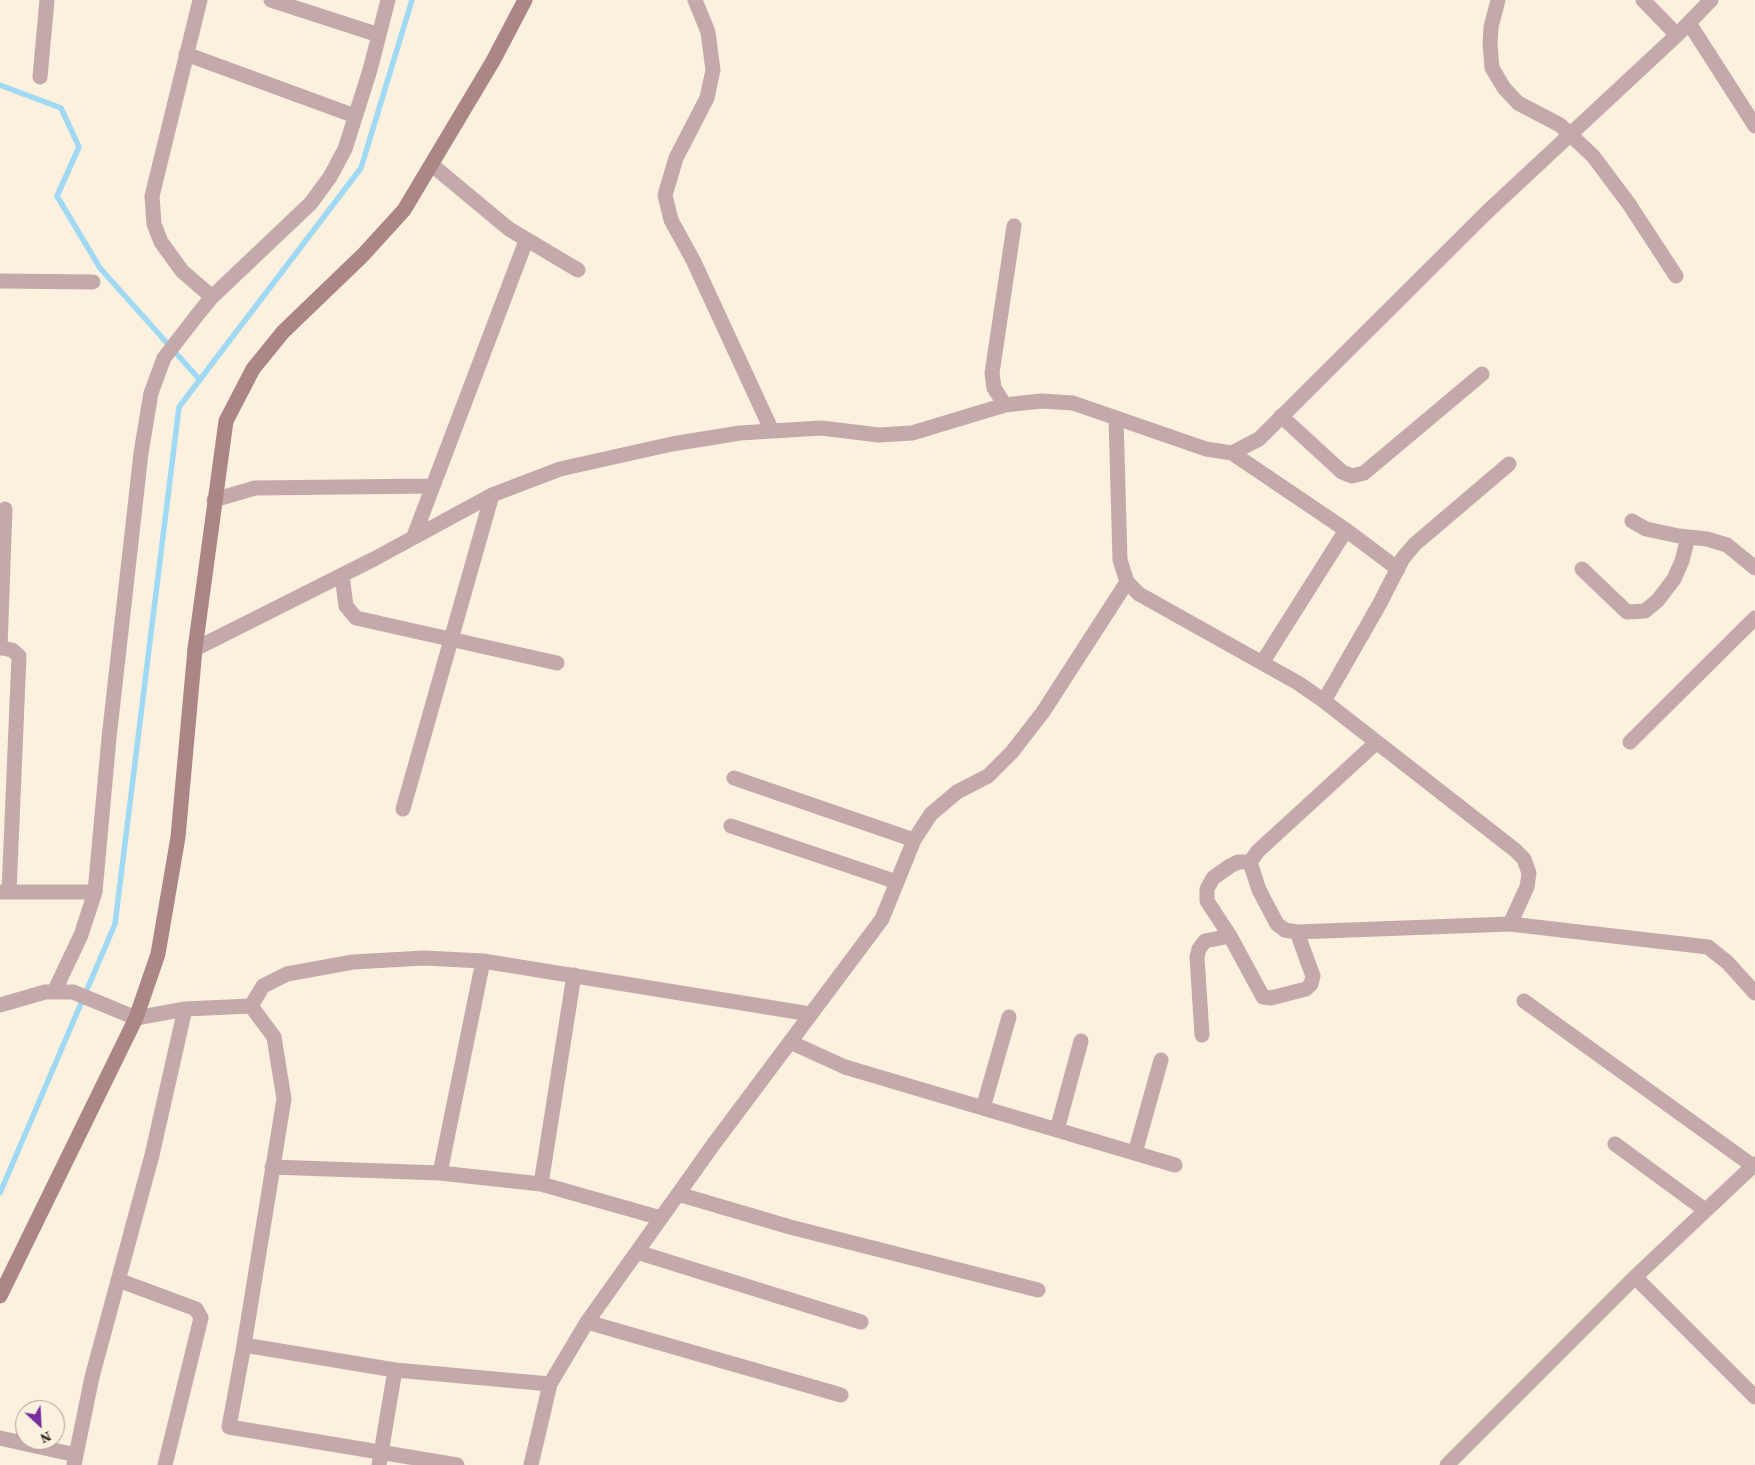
<!DOCTYPE html>
<html>
<head>
<meta charset="utf-8">
<style>
	body { margin:0 }
	#map { position:relative; width:1755px; height:1465px; overflow:hidden; background:#fcf0de; font-family:"Source Serif 4",serif }
	canvas { display:block }
	.north { position:absolute; left:15px; top:1400px; width:50px; height:50px; box-sizing:border-box; background:#fcf0de; border:1px solid #a9a092; border-radius:50%; rotate:155deg; font-size:14px; font-weight:700; line-height:20px; text-align:center; color:#2c2821 }
	.north::after { content:''; display:block; margin:auto; width:18px; height:22px; background:#782d9f; clip-path:polygon(50% 0,100% 100%,50% 72%,0 100%) }
</style>
</head>
<body>
<div id="map">
<canvas width="1755" height="1465"></canvas>
<div class="north">N</div>
</div>
<script>
const g = document.querySelector('canvas').getContext('2d');
g.lineJoin = 'round';
const shape = rows => new Path2D(rows.map(r => 'M' + r).join(''));
function stroke(path, color, width, dash) { g.strokeStyle = color; g.lineWidth = width; g.lineCap = dash ? 'butt' : 'round'; g.setLineDash(dash || []); g.stroke(path); }
const stream = shape([
	[0,85,61,108,79,147,57,196,100,268,200,380],
	[0,1193,115,924,179,407,361,168,412,0]
]);
const street = shape([
	[200,0,152,196,154,224,161,242,182,271,212,297],
	[271,0,379,35],
	[695,0,708,32,713,70,707,98,676,158,665,195,671,220,693,260,772,431],
	[1498,0,1491,27,1490,44,1492,68,1504,88,1518,103,1560,125,1593,156,1629,204,1676,276],
	[1643,0,1677,35],
	[1689,23,1755,126],
	[186,54,355,116],
	[40,77,47,0],
	[432,165,509,229,578,270],
	[0,281,93,282],
	[1005,405,994,388,992,373,1014,226],
	[1281,416,1342,472,1352,476,1364,473,1482,374],
	[1116,418,1120,560,1127,582,1139,594,1298,683,1324,701,1515,850,1524,859,1529,873,1527,887,1510,924],
	[1232,453,1346,530,1398,569],
	[214,500,255,488,433,486],
	[1632,521,1646,529,1679,536,1707,539,1727,545,1755,568],
	[414,536,526,241],
	[1582,569,1627,612,1645,611,1658,600,1674,579,1682,561,1688,537],
	[342,575,346,606,356,618,557,663],
	[0,648,5,509],
	[2,648,12,650,19,656,9,892],
	[195,649,374,559,492,495,560,469,672,444,740,433,821,428,879,435,912,433,1005,405,1041,401,1073,403,1206,449,1232,453,1259,439,1487,212,1677,35,1711,0],
	[1262,663,1346,530],
	[1324,701,1379,605,1403,558,1415,544,1509,464],
	[1377,742,1258,851,1250,862,1259,890,1277,924,1285,930,1297,932,1510,924,1708,947,1727,962,1755,993],
	[1630,742,1755,618],
	[734,778,914,840],
	[403,809,492,495],
	[731,826,897,882],
	[1250,862,1238,862,1230,866,1213,878,1207,889,1207,901,1230,936,1263,997,1271,998,1306,989,1311,984,1313,976,1310,968,1297,932],
	[0,892,95,892],
	[54,992,81,935,95,892,109,738,141,453,151,393,164,358,198,314,212,297,311,203,330,177,345,149,370,70,388,0],
	[1524,1001,1753,1166],
	[0,1005,45,992,73,992,136,1018,185,1009,251,1006,274,1037,284,1099,244,1345,395,1370,550,1384],
	[251,1006,263,986,287,974,353,962,424,958,483,961,810,1014],
	[1202,1035,1197,957,1199,949,1205,941,1230,936],
	[790,1042,845,1067,1175,1165],
	[983,1108,1009,1017],
	[1057,1130,1081,1041],
	[1615,1144,1705,1210],
	[1135,1153,1161,1060],
	[272,1167,440,1173,541,1184,661,1218],
	[440,1173,483,961],
	[541,1184,574,975],
	[678,1194,790,1227,1038,1290],
	[637,1252,861,1322],
	[1635,1277,1755,1397],
	[118,1280,196,1309,201,1318,165,1465],
	[587,1322,841,1395],
	[244,1345,229,1427,457,1465],
	[0,1438,76,1455],
	[74,1465,92,1377,152,1155,185,1009],
	[379,1465,395,1370],
	[531,1465,550,1384,587,1322,713,1145,882,919,914,840,931,814,957,792,988,776,1012,752,1043,712,1127,582],
	[1447,1465,1635,1277,1755,1164]
]);
const secondary = shape([
	[0,1296,136,1018,158,954,178,837,195,649,226,421,253,369,283,332,363,255,404,210,493,61,525,0]
]);
stroke(stream, '#9fd9f4', 5.5);
stroke(street, '#c4a9aa', 15);
stroke(secondary, '#ac8587', 15);
</script>
</body>
</html>
